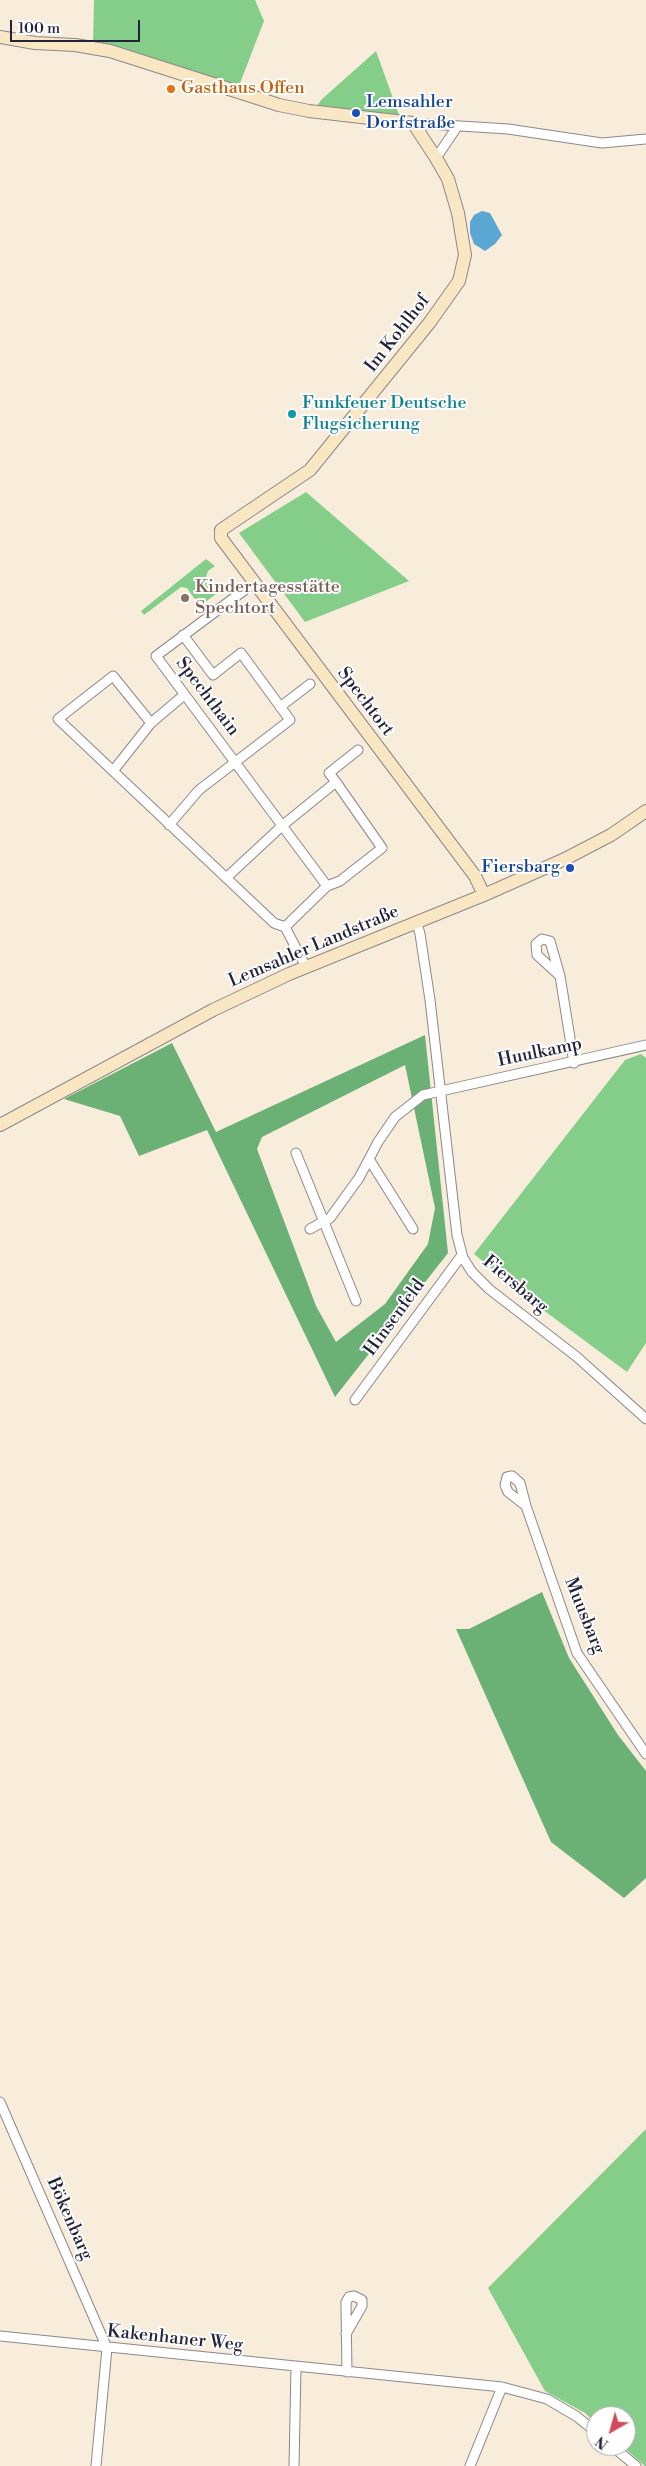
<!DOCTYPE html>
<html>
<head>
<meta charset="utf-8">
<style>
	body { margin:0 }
	#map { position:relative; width:646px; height:2466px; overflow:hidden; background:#f8ecdb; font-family:"Libre Bodoni",serif }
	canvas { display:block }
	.north { position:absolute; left:586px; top:2406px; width:50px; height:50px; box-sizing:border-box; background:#fff; border:1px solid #a7a7b1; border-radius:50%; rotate:218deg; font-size:14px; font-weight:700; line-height:20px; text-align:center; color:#22223b }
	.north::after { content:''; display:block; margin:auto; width:18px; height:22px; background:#d1495b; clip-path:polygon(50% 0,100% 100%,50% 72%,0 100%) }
	.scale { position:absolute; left:10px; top:20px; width:130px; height:22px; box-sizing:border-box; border:2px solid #22223b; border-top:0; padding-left:6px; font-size:15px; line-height:18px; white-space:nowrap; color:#22223b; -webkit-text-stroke:4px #fff; paint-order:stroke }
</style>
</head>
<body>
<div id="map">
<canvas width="646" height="2466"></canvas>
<div class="north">N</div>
<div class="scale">100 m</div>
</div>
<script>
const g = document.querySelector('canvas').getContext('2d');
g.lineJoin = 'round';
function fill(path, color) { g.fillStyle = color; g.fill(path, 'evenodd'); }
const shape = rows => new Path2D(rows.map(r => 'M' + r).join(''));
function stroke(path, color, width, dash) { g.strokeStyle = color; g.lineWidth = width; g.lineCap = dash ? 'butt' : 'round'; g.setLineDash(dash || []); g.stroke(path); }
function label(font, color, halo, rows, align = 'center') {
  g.font = font + ' "Libre Bodoni",serif'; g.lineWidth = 4; g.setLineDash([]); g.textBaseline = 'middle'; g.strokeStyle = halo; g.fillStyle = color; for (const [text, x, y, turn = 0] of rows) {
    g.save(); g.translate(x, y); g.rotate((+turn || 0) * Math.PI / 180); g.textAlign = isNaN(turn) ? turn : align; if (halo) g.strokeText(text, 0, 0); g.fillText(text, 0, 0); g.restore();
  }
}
const green = shape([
	[94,0,255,0,264,21,237,91,93,47],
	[376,51,399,115,316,108,321,100],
	[306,492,409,581,305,622,239,533],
	[206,559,215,566,208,571,205,580,216,594,204,603,194,598,187,588,181,587,144,615,141,611],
	[641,1054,646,1058,646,1343,627,1372,527,1298,474,1254,625,1060],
	[646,2129,646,2466,645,2466,622,2446,626,2446,626,2416,596,2416,596,2423,585,2413,545,2391,488,2288]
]);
const forest = shape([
	[425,1035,448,1253,335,1397,207,1130,139,1156,120,1116,64,1099,172,1043,216,1132],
	[405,1065,435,1208,428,1244,385,1304,336,1342,316,1306,257,1149,262,1137],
	[542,1592,569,1658,618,1735,646,1771,646,1878,624,1898,551,1842,456,1629,469,1629]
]);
const water = shape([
	[482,211,490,213,502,235,495,244,485,251,474,244,470,233,470,222,474,215]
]);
const street = shape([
	[413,123,508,129,602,143,646,139],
	[436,158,457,127],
	[254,583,156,656,327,886,285,927,306,967],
	[280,707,310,684],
	[151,723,184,695],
	[113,771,151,723,113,676,58,719,274,923,285,927],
	[336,782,329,773,358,750],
	[169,825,199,790,290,720,241,653,213,675,183,635],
	[226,878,283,825,336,782,382,848,340,881,327,886],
	[417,923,420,934,430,1000,457,1235,463,1258,472,1272,489,1289,577,1357,646,1419],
	[560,976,537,955,536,944,542,939,550,941,560,976,574,1063],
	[296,1153,356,1301],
	[369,1159,413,1229],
	[310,1229,330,1218,359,1178,378,1142,395,1117,423,1095,646,1045],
	[355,1400,462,1255],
	[526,1506,508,1492,505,1485,507,1477,512,1476,520,1483,526,1506,577,1653,646,1754],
	[0,2102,107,2348,96,2466],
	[346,2334,362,2306,362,2300,354,2296,349,2297,346,2302,346,2306,347,2372],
	[0,2336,502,2387,547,2399,576,2416,596,2432],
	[612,2446,636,2466],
	[294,2466,296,2367],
	[470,2466,502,2387]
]);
const secondary = shape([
	[0,37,35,43,75,45,110,51,279,105,309,111,413,123,436,158,448,179,458,213,465,255,459,281,430,322,310,470,221,530,221,538,475,876,484,895],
	[0,1125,213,1010,289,974,484,895,565,859,611,835,646,811]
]);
const markers = [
	[171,89,5,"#e8710a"],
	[356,113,5,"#1a4fb4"],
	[292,414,5,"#0f9aa8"],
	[185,598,5,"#8d6e63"],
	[570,868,5,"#1a4fb4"]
];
const foodNames = [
	["Gasthaus Offen",181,89]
];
const transitNames = [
	["Lemsahler",366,103],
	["Dorfstraße",366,124],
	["Fiersbarg",560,868,"right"]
];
const streetNames = [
	["Im Kohlhof",398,334,-52],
	["Spechthain",207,697,53],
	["Spechtort",365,702,53],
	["Lemsahler Landstraße",314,947,-23],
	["Huulkamp",540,1053,-12],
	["Fiersbarg",515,1285,40],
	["Hinsenfeld",395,1318,-54],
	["Muusbarg",584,1616,68],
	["Bökenbarg",69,2219,66],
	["Kakenhaner Weg",175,2339,6]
];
const cultureNames = [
	["Funkfeuer Deutsche",302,404],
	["Flugsicherung",302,425]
];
const educationNames = [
	["Kindertagesstätte",195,588],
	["Spechtort",195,609]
];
fill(green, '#84ce8a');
fill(forest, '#6bb176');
fill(water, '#59a7d2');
stroke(street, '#8d878b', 11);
stroke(secondary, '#8d878b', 14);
stroke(street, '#fff', 9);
stroke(secondary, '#f9e7c3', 12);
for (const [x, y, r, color] of markers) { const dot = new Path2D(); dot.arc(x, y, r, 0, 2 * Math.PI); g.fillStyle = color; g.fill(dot); stroke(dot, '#fff', 2); }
label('18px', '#c56008', '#fff', foodNames, 'left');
label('18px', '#164399', '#fff', transitNames, 'left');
label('18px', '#22223b', '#fff', streetNames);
label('18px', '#0d838f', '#fff', cultureNames, 'left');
label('18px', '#785e54', '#fff', educationNames, 'left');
</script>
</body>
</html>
